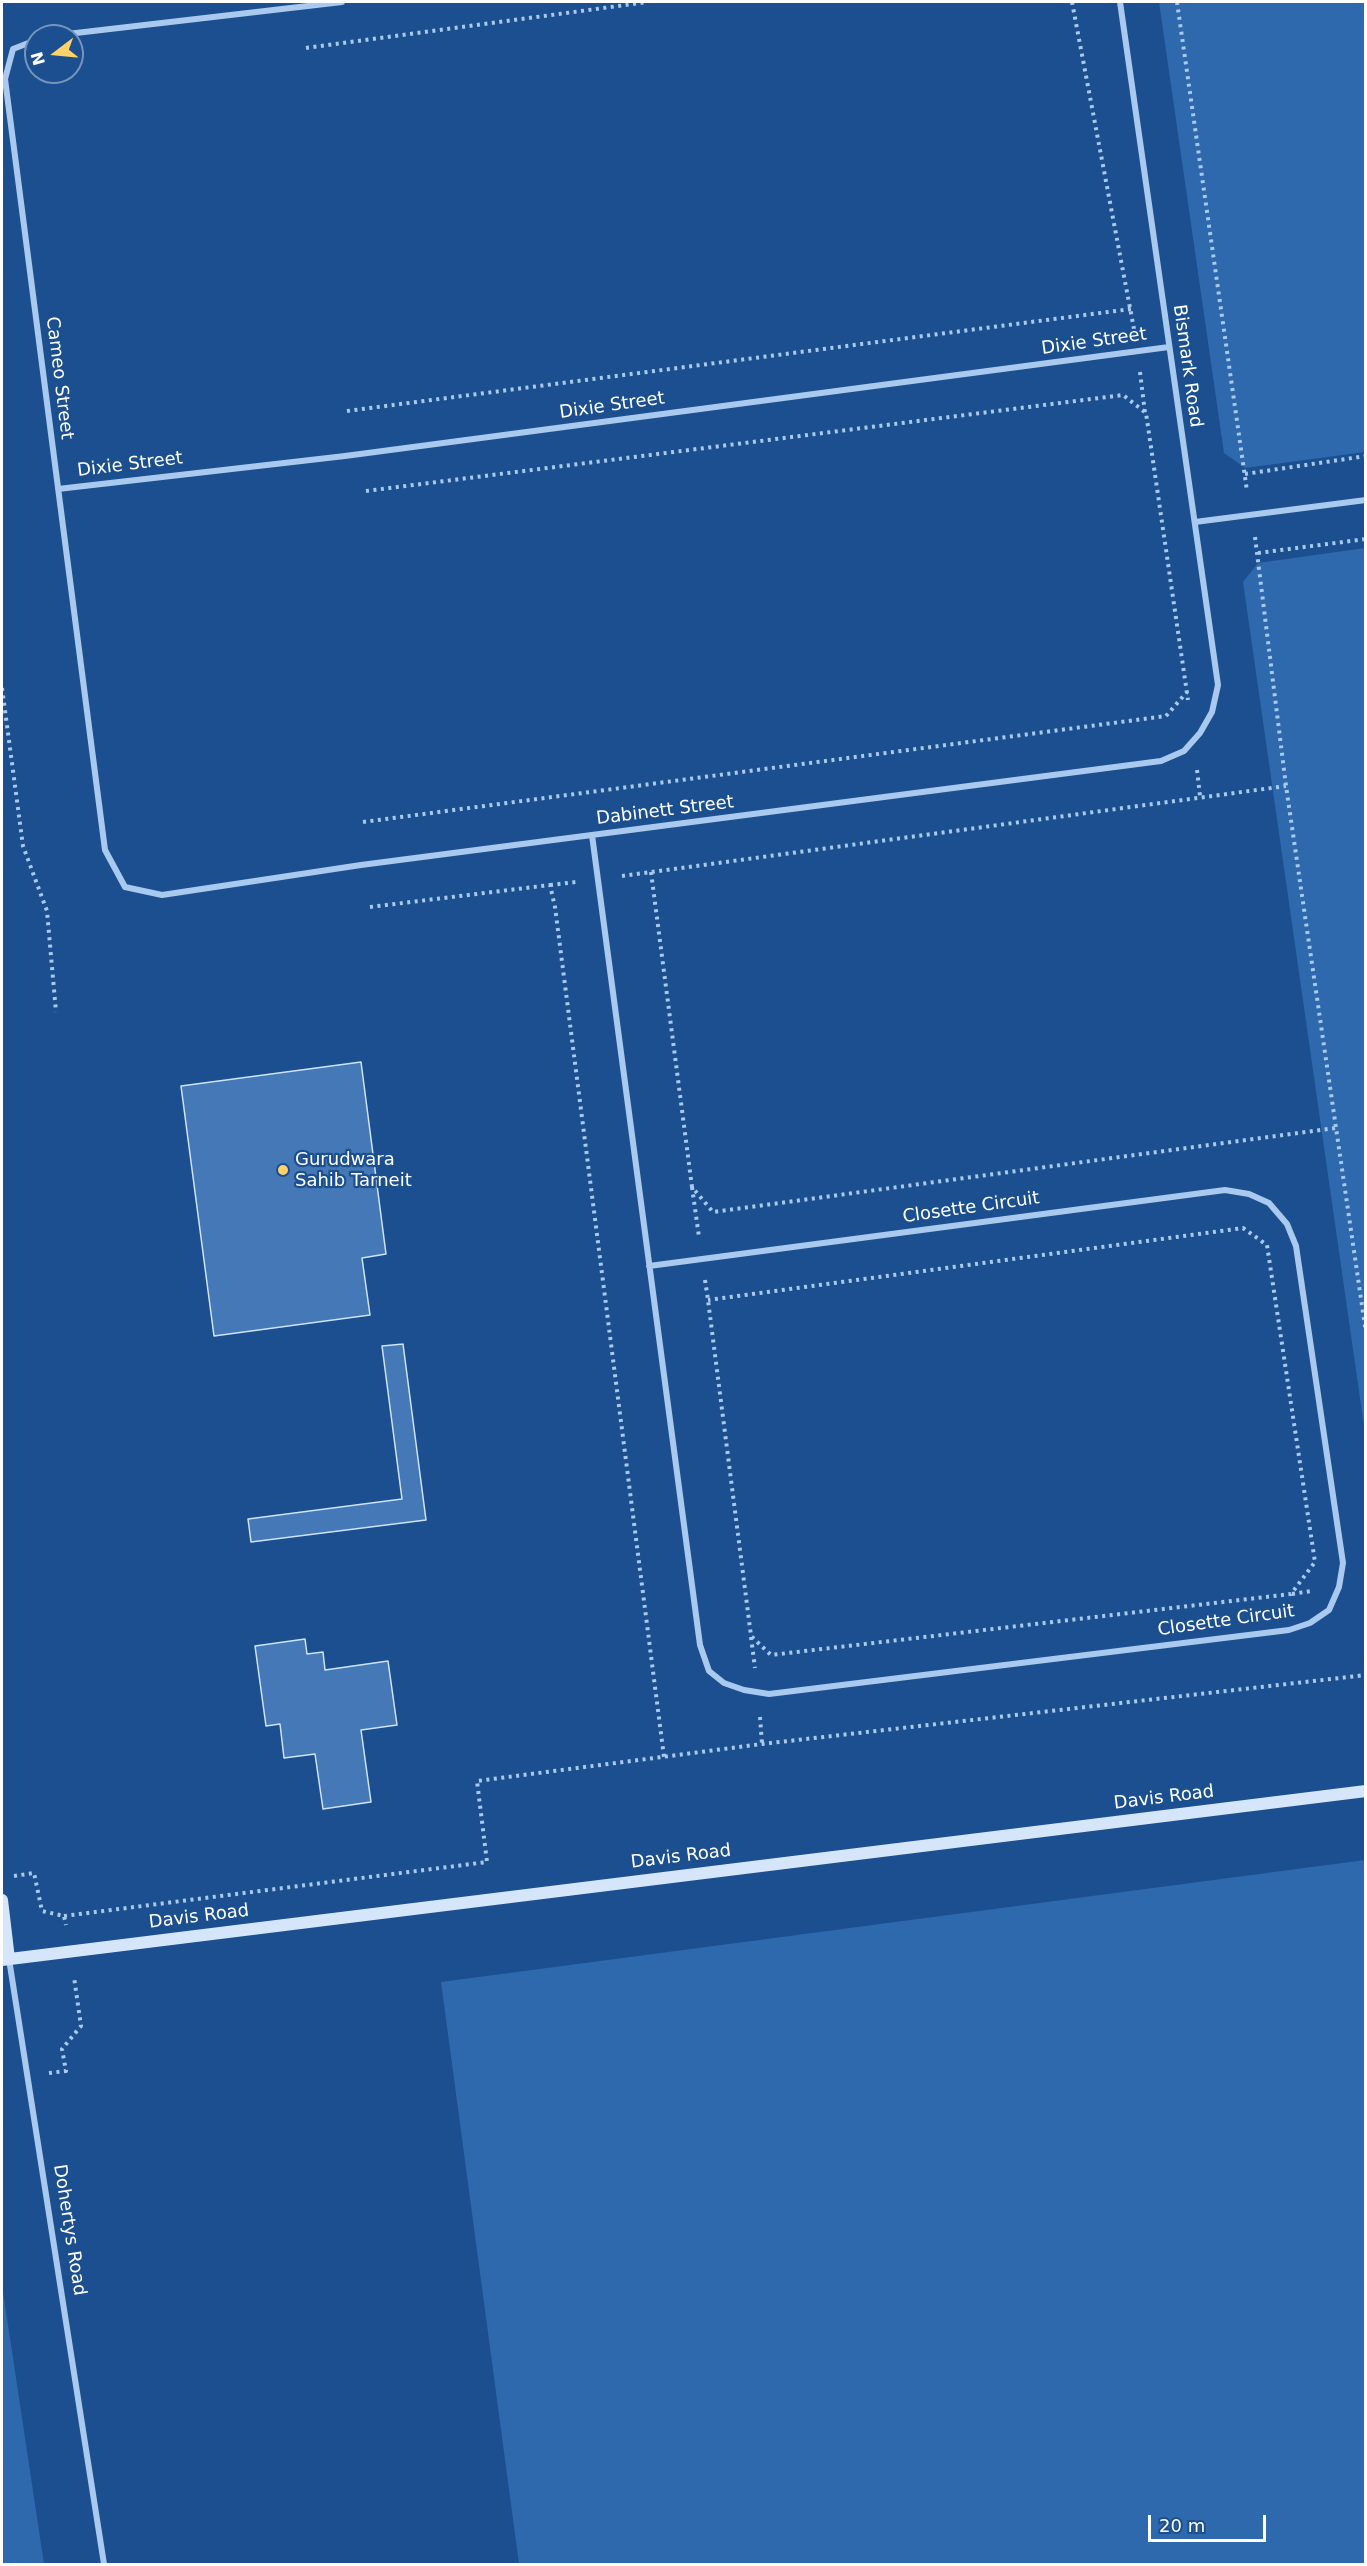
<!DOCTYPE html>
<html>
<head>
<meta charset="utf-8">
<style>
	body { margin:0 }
	#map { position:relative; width:1367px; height:2566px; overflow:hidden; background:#1b4f8f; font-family:"DejaVu Sans",sans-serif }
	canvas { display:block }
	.frame { position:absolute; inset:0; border:3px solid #fff; pointer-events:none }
	.north { position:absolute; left:24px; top:24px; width:60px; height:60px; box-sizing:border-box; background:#1b4f8f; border:2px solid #7695bc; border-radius:50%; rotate:254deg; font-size:16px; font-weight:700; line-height:24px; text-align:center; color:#fff }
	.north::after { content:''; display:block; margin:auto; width:21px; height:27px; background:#ffd166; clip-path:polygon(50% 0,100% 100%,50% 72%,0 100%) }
	.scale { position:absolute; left:1148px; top:2515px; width:118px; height:27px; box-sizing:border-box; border:3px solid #fff; border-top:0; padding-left:8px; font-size:18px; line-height:21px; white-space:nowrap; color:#fff; -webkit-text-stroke:4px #1b4f8f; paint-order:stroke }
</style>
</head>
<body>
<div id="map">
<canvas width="1367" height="2566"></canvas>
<div class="frame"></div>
<div class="north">N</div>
<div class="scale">20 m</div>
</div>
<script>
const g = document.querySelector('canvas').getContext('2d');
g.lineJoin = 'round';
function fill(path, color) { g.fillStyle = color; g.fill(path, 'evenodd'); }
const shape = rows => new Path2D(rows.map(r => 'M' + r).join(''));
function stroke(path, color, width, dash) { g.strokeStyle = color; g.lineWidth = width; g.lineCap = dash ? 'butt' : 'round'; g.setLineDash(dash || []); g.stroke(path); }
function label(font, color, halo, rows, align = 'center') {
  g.font = font + ' "DejaVu Sans",sans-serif'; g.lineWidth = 4.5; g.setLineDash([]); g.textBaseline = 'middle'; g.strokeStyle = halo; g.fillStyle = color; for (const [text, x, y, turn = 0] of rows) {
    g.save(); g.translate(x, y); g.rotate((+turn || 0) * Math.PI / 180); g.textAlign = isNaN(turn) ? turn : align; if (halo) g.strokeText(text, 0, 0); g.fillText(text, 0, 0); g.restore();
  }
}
const green = shape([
	[1159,2,1365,2,1365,452,1245,468,1224,453],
	[1365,548,1366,548,1365,1433,1243,582,1258,563],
	[1365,1860,1365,2564,519,2564,441,1982],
	[2,2285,44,2564,2,2564]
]);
const building = shape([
	[361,1062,386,1254,362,1258,370,1315,214,1336,181,1086,361,1062],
	[403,1344,426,1520,251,1542,248,1519,402,1499,382,1346,403,1344],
	[305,1639,307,1654,323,1652,325,1670,388,1661,397,1725,361,1730,371,1802,323,1809,315,1754,284,1758,280,1724,266,1726,255,1646,305,1639]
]);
const path = shape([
	[1072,2,1134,329],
	[1177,2,1247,491],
	[306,48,648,2],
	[1140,372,1145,413],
	[347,411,1131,309],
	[1245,474,1366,456],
	[366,491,1123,395,1146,413,1188,700],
	[1255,537,1286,786,1366,1333],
	[1258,553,1366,539],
	[2,688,23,846,47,911,56,1012],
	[1197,770,1200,796],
	[363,822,1166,716,1187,692],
	[651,872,692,1187,713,1212,1335,1128],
	[622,876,1286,786],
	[550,885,576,882],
	[370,907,550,885,555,907,664,1757],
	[692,1187,699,1237],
	[705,1280,708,1300,751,1636,771,1655,1291,1594,1315,1562,1267,1245,1243,1228,708,1300],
	[1292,1594,1311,1591],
	[751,1637,755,1668],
	[760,1717,762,1744],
	[14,1876,34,1873,42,1911,64,1916,66,1925],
	[64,1916,487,1862,477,1781,762,1744,1366,1675],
	[49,2073,66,2071,62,2049,81,2026,74,1977]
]);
const street = shape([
	[50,36,342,2],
	[36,40,13,49,5,79,105,850,125,887,162,895,361,865,1161,761,1184,751,1200,733,1212,712,1218,685,1120,2],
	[58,489,345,456,1169,347],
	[1195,522,1366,500],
	[592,835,700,1645,709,1671,724,1683,744,1690,769,1694,1289,1630,1310,1623,1329,1610,1339,1587,1343,1563,1296,1246,1287,1224,1269,1203,1249,1194,1225,1190,649,1266],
	[9,1959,104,2564]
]);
const secondary = shape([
	[2,1900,9,1959],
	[2,1960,1366,1791]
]);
const markers = [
	[283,1170,6,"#ffd166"]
];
const streetNames = [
	["Dixie Street",1094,342,-8],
	["Bismark Road",1187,366,82],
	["Cameo Street",59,378,83],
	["Dixie Street",612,406,-8],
	["Dixie Street",130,465,-7],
	["Dabinett Street",665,811,-7],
	["Closette Circuit",971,1208,-8],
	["Closette Circuit",1226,1621,-8],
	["Davis Road",1164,1798,-7],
	["Davis Road",681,1857,-7],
	["Davis Road",199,1917,-7],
	["Dohertys Road",69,2230,81]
];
const poiNames = [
	["Gurudwara",295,1160],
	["Sahib Tarneit",295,1181]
];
fill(green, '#2e69ad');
fill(building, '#4478b7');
stroke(building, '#cfe3fa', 1.5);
stroke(path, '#a9c9ee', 4, [3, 4.5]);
stroke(street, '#a9c9ee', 6);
stroke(secondary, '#d6e6fa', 12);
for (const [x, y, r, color] of markers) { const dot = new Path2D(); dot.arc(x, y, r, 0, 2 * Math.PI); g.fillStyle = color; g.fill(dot); stroke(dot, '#1b4f8f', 2); }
label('18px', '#fff', '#1b4f8f', streetNames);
label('18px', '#fff', '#1b4f8f', poiNames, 'left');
</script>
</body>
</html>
